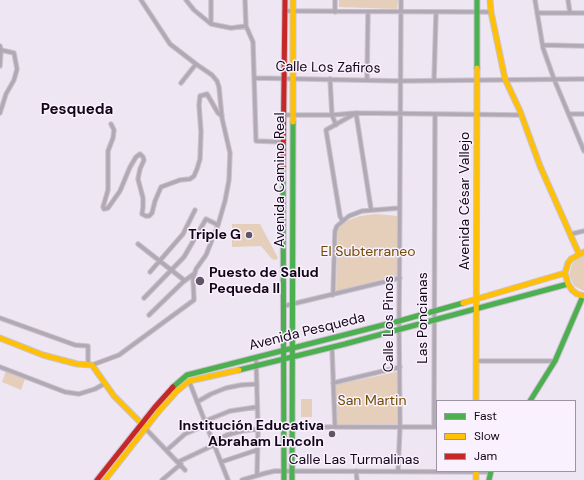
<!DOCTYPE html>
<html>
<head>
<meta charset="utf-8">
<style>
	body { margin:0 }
	#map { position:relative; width:584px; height:480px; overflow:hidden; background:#efe6f3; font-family:"DM Sans",sans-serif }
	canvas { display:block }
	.legend { position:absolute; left:436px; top:400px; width:140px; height:72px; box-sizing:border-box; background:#f9f1fd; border:1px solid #9d93a2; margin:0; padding:5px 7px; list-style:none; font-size:12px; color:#14061a }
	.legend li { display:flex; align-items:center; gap:8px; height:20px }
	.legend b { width:20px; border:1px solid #9d93a2 }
</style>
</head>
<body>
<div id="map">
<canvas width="584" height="480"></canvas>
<ul class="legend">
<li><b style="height:5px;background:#4caf50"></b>Fast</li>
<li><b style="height:5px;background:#ffc107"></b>Slow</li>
<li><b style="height:5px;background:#c62828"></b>Jam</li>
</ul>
</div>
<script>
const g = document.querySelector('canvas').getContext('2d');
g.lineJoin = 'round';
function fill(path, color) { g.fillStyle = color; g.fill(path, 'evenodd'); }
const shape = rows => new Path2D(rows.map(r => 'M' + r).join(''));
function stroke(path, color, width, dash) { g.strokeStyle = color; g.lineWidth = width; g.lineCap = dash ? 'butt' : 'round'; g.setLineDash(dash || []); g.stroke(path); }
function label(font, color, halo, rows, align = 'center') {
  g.font = font + ' "DM Sans",sans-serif'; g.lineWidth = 3; g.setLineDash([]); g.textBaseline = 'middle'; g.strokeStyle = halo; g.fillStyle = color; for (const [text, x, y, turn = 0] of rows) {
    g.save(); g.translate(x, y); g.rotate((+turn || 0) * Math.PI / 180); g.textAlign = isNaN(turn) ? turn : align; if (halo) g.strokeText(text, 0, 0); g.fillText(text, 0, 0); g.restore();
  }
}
const green = shape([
	[339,0,398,0,397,9,339,7],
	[376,214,398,216,398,275,336,292,338,229,342,224,349,220,360,216],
	[232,224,260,224,278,258,276,260,272,259,261,246,232,247],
	[584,255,584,291,574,286,569,275,572,264,576,259],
	[6,371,25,379,21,390,2,382],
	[396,372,398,374,398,422,397,424,337,425,335,385],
	[301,399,312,399,312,417,301,417]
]);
const street = shape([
	[186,0,194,10,211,24,231,28,246,26],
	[245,0,246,26,253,42,256,141,283,142],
	[335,0,335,12],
	[535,0,543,48,554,79,584,151],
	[568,0,570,13],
	[285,11,491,12],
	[537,13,584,13],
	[211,24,211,0],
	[543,45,584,46],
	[0,46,1,50,14,53,17,69,14,80,6,94,0,113],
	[0,66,1,50],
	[255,78,400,81,584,79],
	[330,79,332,115,336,125],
	[367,80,368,12],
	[434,81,436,13],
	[181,83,196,64],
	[569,114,584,114],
	[283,115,332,115,356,113,521,115],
	[111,124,114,130,113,138,108,151,108,190,103,207,104,209,108,208,120,191,130,167,136,157,140,154,143,157,144,160,140,169,138,179,143,198,143,207,142,214,146,216,149,216,152,213,155,201,161,187,180,180,190,179,194,176,197,169,200,159,201,132,199,105,200,96,207,94,218,113,222,116],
	[342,220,340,216,326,130,356,113,371,209],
	[571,234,584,231],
	[138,244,184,280],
	[150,272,183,234,195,210],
	[333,295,335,231,337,226,349,216,362,211,400,208],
	[144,298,184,257,206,219,218,225],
	[284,306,400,278],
	[149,315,183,282,195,273],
	[0,318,75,345,88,346,88,364],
	[332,348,335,427],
	[256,357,258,429,257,475],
	[477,361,555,361],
	[92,365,119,355,194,300,193,279,196,269,206,255,218,225,225,201,229,180,230,153,222,118,219,87,217,81,212,75,196,64,170,44,141,0],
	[0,367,65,392,79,394,95,389,104,384],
	[189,381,228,480],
	[333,383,400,367],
	[197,402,211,394,226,388,241,385,257,384],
	[205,421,230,411,257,407],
	[292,427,437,427],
	[434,427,435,114],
	[145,428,185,470],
	[213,442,227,435,242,431,258,429],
	[167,450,185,434,206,425],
	[178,462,214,445],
	[221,462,257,450],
	[356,471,357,480],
	[398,471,400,427,399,331,401,0],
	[162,480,181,464],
	[242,480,266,473,275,471,491,472]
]);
const fast = shape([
	[477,68,477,0],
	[283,168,284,480],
	[239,370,345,344,568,284],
	[173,387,187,375,399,321,463,303],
	[530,401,555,361,583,296],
	[292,480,293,122],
	[489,480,491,471]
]);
const slow = shape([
	[490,0,491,12,505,79,520,111,540,166,579,254],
	[293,122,293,0],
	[584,252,571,259,568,263,565,273,568,284,572,290,577,294,584,296],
	[463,303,565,273],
	[0,338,43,355,77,364,92,365,114,396,143,425],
	[476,401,477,68],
	[476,471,476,480],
	[105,480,159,411,177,391,189,381,239,370]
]);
const jam = shape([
	[283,168,285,0],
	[97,480,155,407,173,387]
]);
const markers = [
	[249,235,4,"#615466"],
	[200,281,5,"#615466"],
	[332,434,4,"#615466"]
];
const streetNames = [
	["Calle Los Zafiros",328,68,1],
	["Avenida Camino Real",280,180,-90],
	["Avenida César Vallejo",465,201,-90],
	["Las Poncianas",423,318,-90],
	["Calle Los Pinos",389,324,-90],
	["Avenida Pesqueda",307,332,-14],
	["Calle Las Turmalinas",354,460]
];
const poiNames = [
	["Triple G",241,235],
	["Puesto de Salud",209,273,"left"],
	["Pequeda II",209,289,"left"],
	["Institución Educativa",324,426],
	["Abraham Lincoln",324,442]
];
const parkNames = [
	["El Subterraneo",368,252],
	["San Martin",372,401]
];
const neighbourhoodNames = [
	["Pesqueda",77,110]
];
fill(green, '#e5ceba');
stroke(street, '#cbc3cf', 5.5);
stroke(fast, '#cbc3cf', 7);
stroke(slow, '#cbc3cf', 7);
stroke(jam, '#cbc3cf', 7);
stroke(street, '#b1aab4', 3.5);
stroke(fast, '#4caf50', 5);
stroke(slow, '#ffc107', 5);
stroke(jam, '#c62828', 5);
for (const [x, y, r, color] of markers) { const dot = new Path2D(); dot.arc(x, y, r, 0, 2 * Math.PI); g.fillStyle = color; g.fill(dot); stroke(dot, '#f9f1fd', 1.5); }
label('14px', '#14061a', '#f9f1fd', streetNames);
label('bold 14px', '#14061a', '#f9f1fd', poiNames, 'right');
label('14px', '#724c00', '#f9f1fd', parkNames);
label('bold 15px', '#14061a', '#f9f1fd', neighbourhoodNames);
</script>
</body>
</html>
